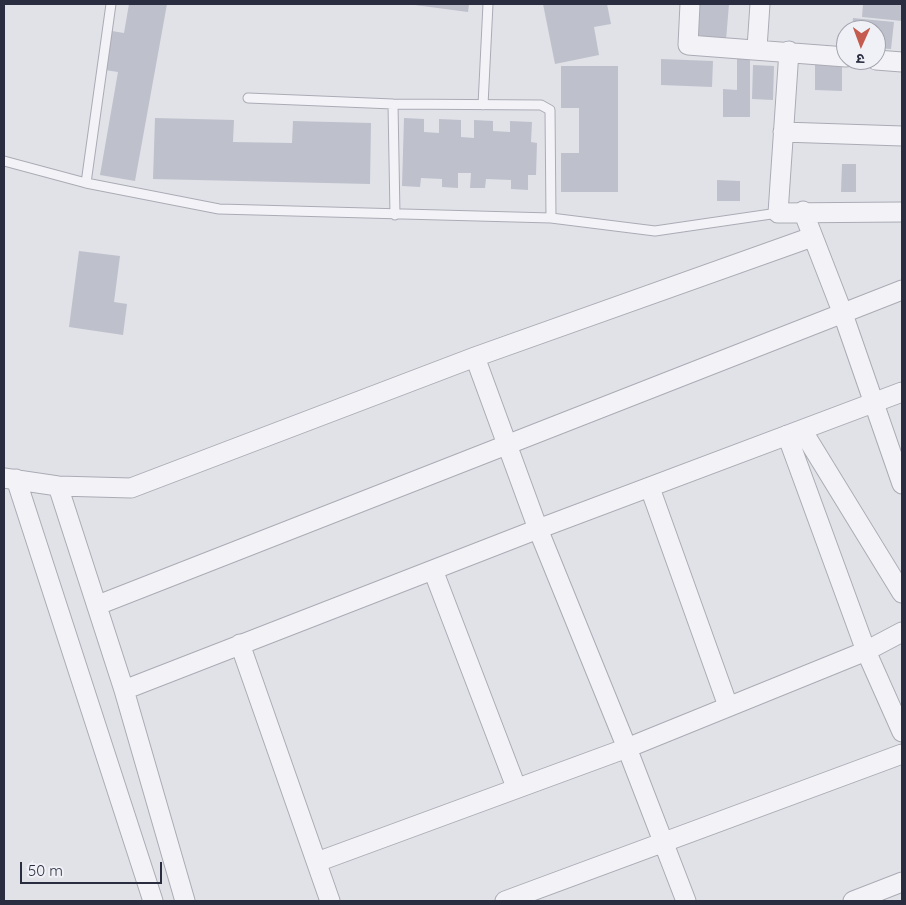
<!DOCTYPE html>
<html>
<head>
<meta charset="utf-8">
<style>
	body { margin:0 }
	#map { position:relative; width:906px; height:905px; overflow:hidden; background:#e1e2e8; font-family:Quicksand,"Noto Sans Devanagari",sans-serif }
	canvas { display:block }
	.frame { position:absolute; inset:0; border:5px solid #2a2c3f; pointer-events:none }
	.north { position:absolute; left:836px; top:20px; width:50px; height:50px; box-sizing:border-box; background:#f0f1f6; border:1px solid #a1a2ad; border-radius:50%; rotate:182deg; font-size:14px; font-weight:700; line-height:20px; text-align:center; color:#2a2c3f }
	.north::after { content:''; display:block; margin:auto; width:18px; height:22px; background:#c55b4e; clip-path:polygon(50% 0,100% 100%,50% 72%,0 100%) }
	.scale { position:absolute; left:20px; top:862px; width:142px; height:22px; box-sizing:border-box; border:2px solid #2a2c3f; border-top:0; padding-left:6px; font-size:15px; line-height:18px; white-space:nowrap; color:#2a2c3f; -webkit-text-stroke:4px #f0f1f6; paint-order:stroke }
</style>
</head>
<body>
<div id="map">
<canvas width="906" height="905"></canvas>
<div class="frame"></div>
<div class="north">उ</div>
<div class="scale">50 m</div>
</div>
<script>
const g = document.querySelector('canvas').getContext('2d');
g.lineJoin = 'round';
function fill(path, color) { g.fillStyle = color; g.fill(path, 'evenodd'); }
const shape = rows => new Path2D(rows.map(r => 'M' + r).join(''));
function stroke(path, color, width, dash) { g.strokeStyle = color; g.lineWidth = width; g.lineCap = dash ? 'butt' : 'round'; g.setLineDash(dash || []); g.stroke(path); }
const building = shape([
	[129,4,167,4,135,181,100,175,118,72,105,70,112,31,124,33],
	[407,4,469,4,468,12],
	[543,4,607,4,611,24,594,27,599,55,555,64],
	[699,4,729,4,726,40,697,38],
	[863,4,902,4,902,21,862,17],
	[853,18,894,22,891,49,876,48,876,30,852,30],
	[737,57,750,57,750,117,723,117,723,89,737,90],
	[661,59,713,61,712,87,661,85],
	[815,64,842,64,842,91,815,90],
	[753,65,774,66,773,100,752,99],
	[561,66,618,66,618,192,561,192,561,153,579,153,579,108,561,108],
	[155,118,234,120,233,142,292,143,293,121,371,123,370,184,153,179],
	[404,118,424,119,424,132,439,133,439,119,461,120,461,137,474,138,474,120,493,121,493,131,510,132,510,121,532,122,531,142,537,143,536,175,528,175,528,190,511,189,511,180,486,179,485,188,470,188,471,173,458,173,458,188,442,187,442,179,421,178,420,187,402,186],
	[842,164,856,164,856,192,841,192],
	[717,180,740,181,740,201,717,201],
	[79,251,120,256,114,302,127,304,123,335,69,327]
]);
const lane = shape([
	[248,98,393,104,541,105,550,110,551,218],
	[393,104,395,215],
	[483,105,488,4],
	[4,161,86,183,219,209,551,218,655,231,778,213],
	[86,183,111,4]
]);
const street = shape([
	[690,4,688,45,846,57],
	[757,48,760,4],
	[789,51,778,213,902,212],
	[876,60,902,62],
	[783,132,902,136],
	[803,211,843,314,902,484],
	[475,357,538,529,627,748,686,901],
	[802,430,902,593],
	[787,435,866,651,902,732],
	[4,478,58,486,131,488,475,357,812,237],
	[16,479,153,901],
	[58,486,124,690,185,901],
	[650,488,728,706],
	[433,570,516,787],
	[98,605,902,290],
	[240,644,330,901],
	[124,690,538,529,902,392],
	[317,862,627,748,866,651,902,632],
	[505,901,902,754],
	[853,901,902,882]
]);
fill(building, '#bec0cb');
stroke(lane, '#aaabb5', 11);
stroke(street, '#aaabb5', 21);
stroke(lane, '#f3f3f7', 9);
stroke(street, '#f3f3f7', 19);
</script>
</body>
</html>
